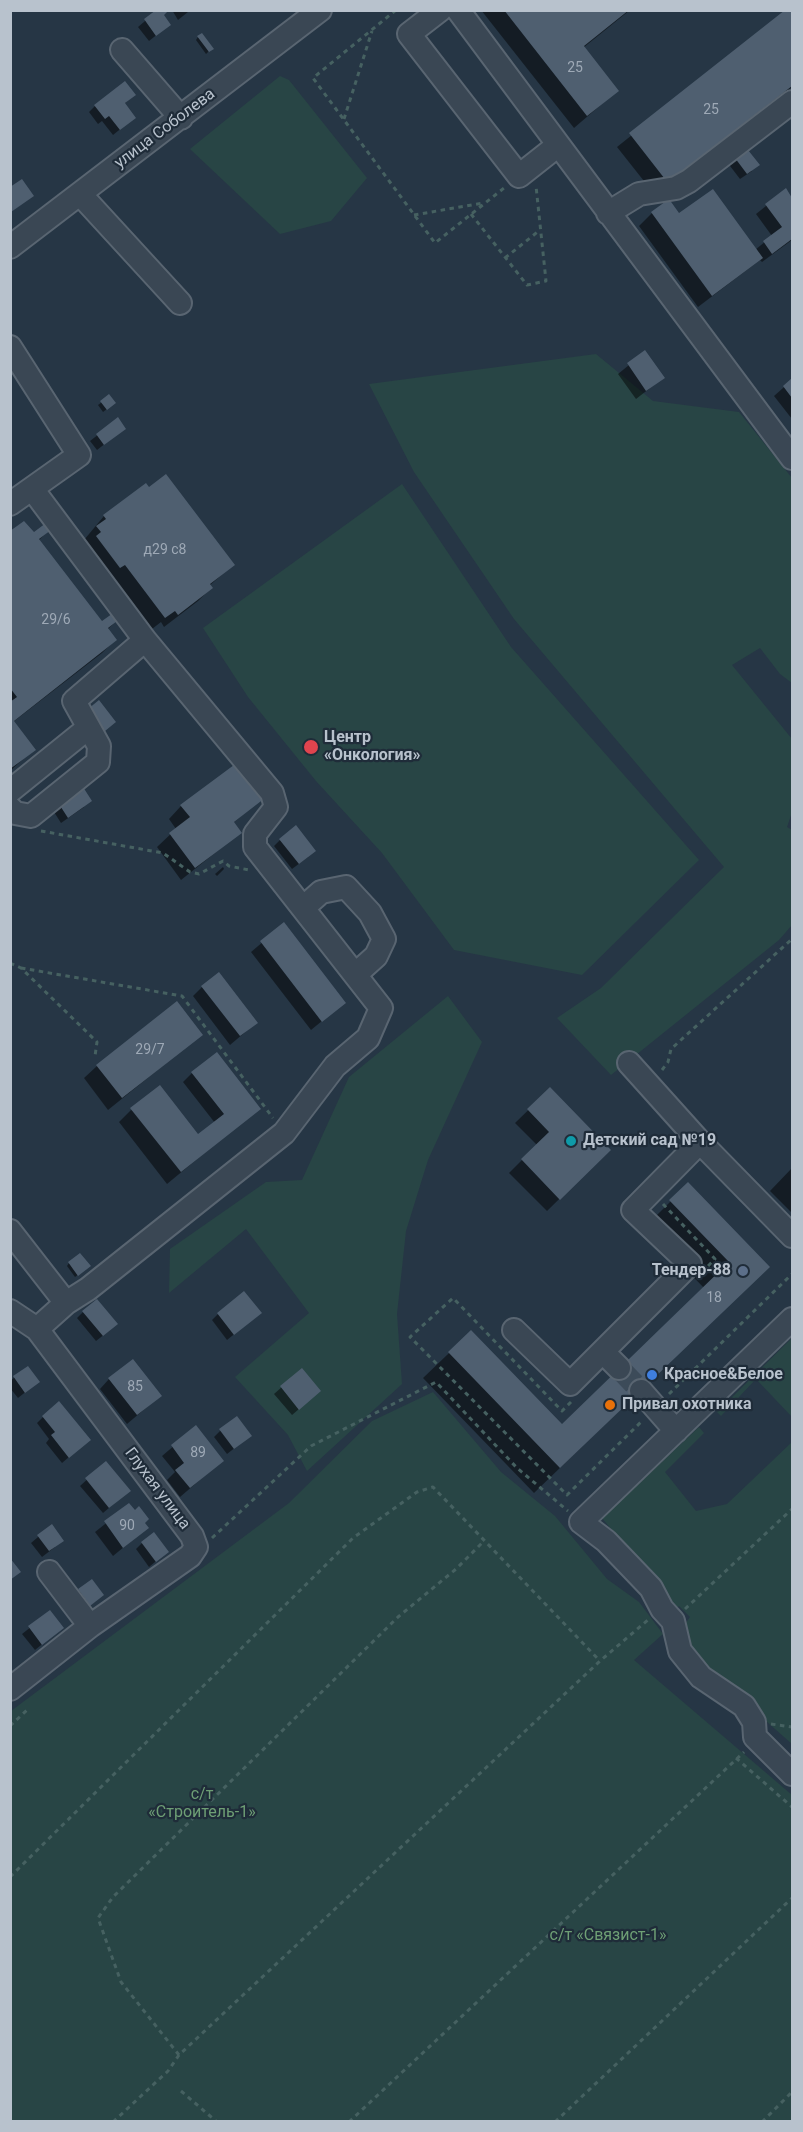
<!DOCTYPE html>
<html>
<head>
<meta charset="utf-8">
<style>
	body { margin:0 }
	#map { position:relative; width:803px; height:2132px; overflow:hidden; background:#263645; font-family:Roboto,sans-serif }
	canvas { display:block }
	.frame { position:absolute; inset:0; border:12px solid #b8c2cd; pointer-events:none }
</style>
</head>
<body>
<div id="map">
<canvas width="803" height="2132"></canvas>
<div class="frame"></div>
</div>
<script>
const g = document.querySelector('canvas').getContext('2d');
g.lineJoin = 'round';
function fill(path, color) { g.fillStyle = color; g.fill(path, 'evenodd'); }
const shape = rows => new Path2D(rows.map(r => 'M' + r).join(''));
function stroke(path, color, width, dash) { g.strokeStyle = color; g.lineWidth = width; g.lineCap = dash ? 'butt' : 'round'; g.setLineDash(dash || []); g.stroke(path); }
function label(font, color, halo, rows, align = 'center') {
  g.font = font + ' Roboto,sans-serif'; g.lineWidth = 4.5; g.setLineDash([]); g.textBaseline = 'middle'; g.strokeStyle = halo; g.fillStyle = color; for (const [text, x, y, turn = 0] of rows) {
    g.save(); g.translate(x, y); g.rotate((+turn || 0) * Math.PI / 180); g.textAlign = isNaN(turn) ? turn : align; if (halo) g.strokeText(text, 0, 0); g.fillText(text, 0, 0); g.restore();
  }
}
const green = shape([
	[280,76,289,80,367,178,331,221,280,234,190,149],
	[596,354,653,401,739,412,792,478,792,683,780,674,760,648,732,665,792,739,792,812,787,827,792,830,792,925,779,940,611,1075,557,1018,601,988,724,867,514,619,414,472,369,384],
	[402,484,511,647,699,860,582,975,454,950,382,853,316,781,248,697,203,628],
	[448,996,482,1042,428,1160,406,1231,397,1314,402,1384,307,1471,288,1435,235,1377,309,1313,246,1229,169,1293,170,1249,266,1182,302,1180,349,1077],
	[792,1338,792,1417,756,1379,721,1416,717,1412],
	[433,1392,501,1472,555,1516,607,1579,639,1602,663,1634,634,1660,792,1795,792,2121,11,2121,11,1711,289,1503,372,1421],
	[699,1427,704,1433,665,1472,696,1511,727,1504,792,1442,792,1744,691,1655,683,1627,690,1617,679,1606,677,1608,602,1518]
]);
const shadow = shape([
	[158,10,169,25,149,41,138,27],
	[172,10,187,10,188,12,178,20],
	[481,10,630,10,583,48,617,91,574,128],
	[788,10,792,10,792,87,655,195,617,147],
	[198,37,209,51,206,54,196,40],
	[134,95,124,104,134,118,113,135,102,121,98,124,89,112,95,106],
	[733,156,752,171,740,179,727,162],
	[786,190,792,200,792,240,762,262,760,260,698,307,639,226,652,213,678,215,755,250,772,236,756,214],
	[645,352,663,378,636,399,618,374],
	[792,380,792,419,774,396],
	[109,397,111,406,103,412,98,405],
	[117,420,124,429,97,450,90,441],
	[104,516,233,565,209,586,211,588,198,601,164,627,161,622,152,629,112,576,107,580,84,540],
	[49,530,38,541,102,623,119,618,107,630,115,640,102,653,13,722,34,749,10,771,10,533,34,535],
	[263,798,233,823,240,833,181,880,157,847,176,829,169,819,181,806],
	[60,806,84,807,61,823,54,812],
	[280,840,308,857,292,869,274,846],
	[223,867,224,869,217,876,215,874],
	[284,924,344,1003,311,1030,251,952],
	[202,987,256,1023,230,1045,193,996],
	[201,1035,108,1110,84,1078,97,1066],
	[192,1073,259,1108,167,1184,119,1122,131,1110,198,1136,215,1123,183,1082],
	[550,1089,609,1150,547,1211,509,1173,537,1145,515,1123],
	[792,1168,792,1213,770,1191],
	[688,1184,768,1267,534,1493,423,1378,471,1332,562,1426,704,1288,645,1227],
	[69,1263,86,1269,75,1277,67,1266],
	[83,1312,110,1330,96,1341,77,1318],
	[218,1314,253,1319,227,1340,212,1320],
	[27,1368,38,1382,18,1398,10,1388,10,1381],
	[301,1370,313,1397,292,1415,274,1394],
	[109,1379,160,1396,127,1424,100,1389],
	[43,1417,82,1446,62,1463,46,1443,49,1439,37,1423],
	[196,1427,222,1461,180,1497,167,1480,175,1472,162,1456],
	[220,1431,250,1436,227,1454,214,1437],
	[105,1463,122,1497,103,1513,80,1486],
	[129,1505,147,1528,113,1556,95,1532],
	[51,1526,55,1547,42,1557,31,1543],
	[142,1543,167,1552,149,1567,136,1549],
	[92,1581,96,1601,83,1611,73,1597],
	[50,1612,62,1628,35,1650,22,1634]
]);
const building = shape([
	[156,10,169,10,164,15,171,25,156,36,144,19],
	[504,10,629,10,584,46,619,91,587,116],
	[785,10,792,10,792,86,668,183,629,133],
	[202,33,214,49,209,52,197,36],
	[125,81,136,95,125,103,136,118,120,130,109,116,105,119,94,105],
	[744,145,760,165,747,174,732,154],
	[22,179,34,196,11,212,10,187],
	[786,188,792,198,792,239,772,254,763,241,782,227,765,204],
	[713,189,763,258,712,296,651,212,669,199,679,213],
	[645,350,665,378,646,391,627,363],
	[792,378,792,398,783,386],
	[109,394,116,403,107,410,100,401],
	[118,417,126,429,104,445,96,434],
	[166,474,235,565,210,584,213,588,178,615,175,611,165,618,125,565,120,568,96,536,101,532,96,526,106,519,103,515,146,483,149,487],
	[24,521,34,532,46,523,51,530,39,539,102,621,116,611,121,618,108,628,117,640,14,721,36,750,10,769,10,702,17,697,10,688,10,531],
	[99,700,116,722,105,731,88,709],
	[238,762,265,798,234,822,242,833,195,868,169,833,190,817,180,805],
	[83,787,92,801,68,818,59,804],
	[296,825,316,851,299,864,279,839],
	[284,922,346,1003,322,1022,260,941],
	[219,972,258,1023,240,1036,201,986],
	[177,1001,203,1035,122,1098,96,1065],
	[217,1052,261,1109,181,1172,130,1108,160,1085,198,1134,224,1114,191,1072],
	[550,1087,611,1150,560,1200,521,1159,549,1132,527,1109],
	[688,1182,770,1267,560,1468,448,1352,471,1330,562,1424,729,1262,669,1200],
	[80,1253,91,1266,78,1276,68,1262],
	[244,1291,262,1313,234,1335,217,1313],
	[97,1299,118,1324,103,1336,82,1311],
	[133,1359,162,1396,137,1415,108,1378],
	[28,1366,40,1382,25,1393,13,1376],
	[302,1368,321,1391,299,1410,280,1386],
	[59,1401,91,1440,69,1458,51,1435,55,1432,42,1416],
	[237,1416,252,1436,234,1449,219,1429],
	[196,1425,224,1461,190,1488,175,1470,184,1463,171,1445],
	[106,1461,131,1491,109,1508,85,1478],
	[129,1503,135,1510,139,1506,149,1519,145,1523,149,1528,123,1548,104,1521],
	[52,1524,64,1541,49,1551,37,1535],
	[154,1532,169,1552,156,1562,141,1542],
	[10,1558,21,1572,10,1580],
	[92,1579,104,1595,90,1606,78,1589],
	[50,1610,64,1628,42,1645,28,1626]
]);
const minorTunnel = shape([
	[619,1368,641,1391]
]);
const path = shape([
	[396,10,313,78,435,243,504,188],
	[344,119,372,31],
	[471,214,527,285,546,281,536,186],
	[414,215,483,203],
	[505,258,540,230],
	[41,831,163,853,190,872,199,874,223,861,229,866,249,870],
	[10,963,21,968,97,1042,95,1056],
	[21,968,182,996,273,1118],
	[662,1070,668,1062,671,1049,792,939],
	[663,1204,715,1259,708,1266],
	[669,1394,792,1274],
	[571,1402,562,1411,453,1298,410,1337,567,1495,643,1420],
	[212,1538,311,1446,436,1382,517,1468,568,1511],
	[685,1609,792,1509],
	[771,1724,792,1727],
	[10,1726,27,1710],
	[736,1758,792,1807],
	[10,1877,353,1538,417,1492,433,1487,600,1661],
	[179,2055,121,1982,98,1918,113,1897,398,1617,456,1569,484,1541],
	[181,2091,217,2122],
	[113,2122,168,2071,179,2055,600,1661,649,1619],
	[349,2122,744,1752],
	[555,2122,792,1898],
	[762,2122,792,2092]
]);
const minor = shape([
	[458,10,792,458],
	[409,34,519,176,557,146],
	[409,34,440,10],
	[122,50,181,118],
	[80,194,180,303],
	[608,213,639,194,676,188,689,181,792,102],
	[10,247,320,10],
	[10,347,79,455,10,504],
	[33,490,145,640,272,793,276,807,255,834,255,847,381,1008,368,1038,335,1066,284,1133,88,1289,66,1303,37,1329],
	[10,791,88,728],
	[10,808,15,813,31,816,98,762,99,746,74,701,145,640],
	[303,908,321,892,346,887,370,913,384,939,376,956,356,974],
	[629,1063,700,1142,792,1236],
	[10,1231,66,1303],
	[10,1311,37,1329,192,1536,196,1547,190,1556,90,1626,10,1689],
	[792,1319,581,1522,606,1541,651,1588,662,1609,673,1621,680,1651,701,1677,744,1706,754,1722,755,1737,792,1774],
	[514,1330,570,1384,690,1264,633,1210,700,1142],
	[603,1352,619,1368],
	[641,1391,676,1431],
	[49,1572,90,1626]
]);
const markers = [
	[311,747,8,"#e0444e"],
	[571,1141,6,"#0f9aa8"],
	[743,1271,6,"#5c6f8a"],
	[652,1375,6,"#3f7fe0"],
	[610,1405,6,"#e8710a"]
];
const numberNames = [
	["25",575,68],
	["25",711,110],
	["д29 с8",165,550],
	["29/6",56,620],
	["29/7",150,1050],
	["18",714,1298],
	["85",135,1387],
	["89",198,1453],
	["90",127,1526]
];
const streetNames = [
	["улица Соболева",165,129,-37],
	["Глухая улица",157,1489,53]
];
const poiNames = [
	["Центр",324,738],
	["«Онкология»",324,756],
	["Детский сад №19",583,1141],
	["Тендер-88",731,1271,"right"],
	["Красное&Белое",664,1375],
	["Привал охотника",622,1405]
];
const parkNames = [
	["с/т",202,1795],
	["«Строитель-1»",202,1813],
	["с/т «Связист-1»",608,1936]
];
fill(green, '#284545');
fill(shadow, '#0007');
fill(building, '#4f5f70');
stroke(minorTunnel, '#3c4b59', 22, [22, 11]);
stroke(minor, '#596571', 26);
stroke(path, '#466161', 3, [4.5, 4.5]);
stroke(minor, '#3a4754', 22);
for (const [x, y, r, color] of markers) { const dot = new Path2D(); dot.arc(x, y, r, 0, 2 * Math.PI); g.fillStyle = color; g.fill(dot); stroke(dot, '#1f2c39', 2); }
label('14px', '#9ea9b6', null, numberNames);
label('16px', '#b8c2cd', '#1f2c39', streetNames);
label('bold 16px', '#b8c2cd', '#1f2c39', poiNames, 'left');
label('16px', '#6e9f75', '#1f2c39', parkNames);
</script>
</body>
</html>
